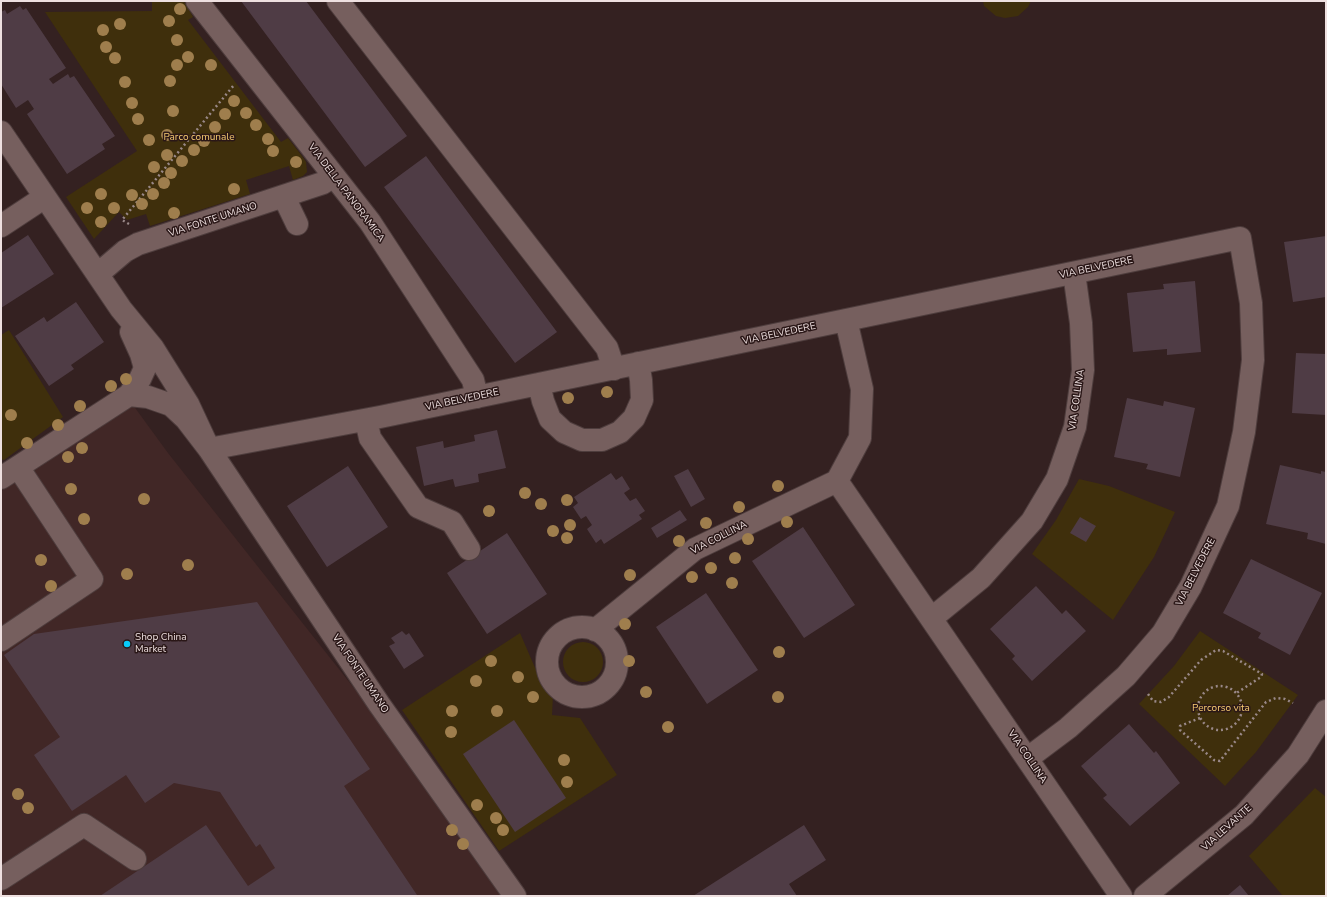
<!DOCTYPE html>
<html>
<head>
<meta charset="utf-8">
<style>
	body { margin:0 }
	#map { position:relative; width:1327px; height:897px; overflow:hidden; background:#342121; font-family:"Nunito Sans",sans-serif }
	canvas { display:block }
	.frame { position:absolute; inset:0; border:2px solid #eee0e0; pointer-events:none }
</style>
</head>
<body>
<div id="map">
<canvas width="1327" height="897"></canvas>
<div class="frame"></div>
</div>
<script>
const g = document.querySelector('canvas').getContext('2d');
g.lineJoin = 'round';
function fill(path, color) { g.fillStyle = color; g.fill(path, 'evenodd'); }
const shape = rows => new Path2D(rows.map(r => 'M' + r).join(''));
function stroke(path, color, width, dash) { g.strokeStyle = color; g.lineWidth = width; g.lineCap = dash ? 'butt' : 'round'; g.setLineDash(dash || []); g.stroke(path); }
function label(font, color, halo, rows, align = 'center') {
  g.font = font + ' "Nunito Sans",sans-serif'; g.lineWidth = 3; g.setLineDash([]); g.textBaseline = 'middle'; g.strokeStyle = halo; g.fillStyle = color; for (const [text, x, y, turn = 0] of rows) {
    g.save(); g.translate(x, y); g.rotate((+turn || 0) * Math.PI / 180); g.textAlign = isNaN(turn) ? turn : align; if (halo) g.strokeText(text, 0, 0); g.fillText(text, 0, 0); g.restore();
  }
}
const built = shape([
	[133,405,168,453,437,793,506,896,1,896,1,491]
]);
const green = shape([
	[152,1,183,1,186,4,193,17,188,20,281,142,288,138,302,156,306,162,307,172,303,176,293,180,289,166,246,180,250,194,150,226,146,214,127,220,119,212,94,239,66,197,137,151,45,12,152,11],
	[983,1,1031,1,1028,7,1018,16,1005,18,996,16,984,6],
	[9,330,63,417,4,460,1,459,1,335],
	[1079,479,1109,486,1175,512,1154,557,1113,620,1032,554,1056,520],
	[1200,631,1298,695,1256,752,1225,786,1139,704,1174,666],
	[520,633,539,677,553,695,552,715,580,718,617,775,499,851,402,710],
	'563 662a20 20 0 1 1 40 0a20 20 0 1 1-40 0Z',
	[1315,788,1326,797,1326,896,1283,896,1249,856]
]);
const building = shape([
	[241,1,306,1,407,136,365,167],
	[20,6,23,10,26,8,66,68,49,79,53,84,68,74,70,78,74,76,115,136,102,144,105,149,67,174,27,114,34,109,28,100,16,108,1,84,1,12,5,10,7,14],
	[426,156,557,332,515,363,384,187],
	[28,235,54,274,1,308,1,253],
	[1326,236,1326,297,1293,302,1284,242],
	[1195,281,1201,352,1167,355,1167,349,1133,352,1127,293,1164,289,1163,284],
	[76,302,104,342,71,365,74,369,49,386,15,336,44,317,47,322],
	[1296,353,1326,354,1326,415,1292,413],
	[1127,398,1163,406,1164,401,1195,408,1180,477,1146,469,1148,464,1114,457],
	[497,430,506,468,478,474,479,482,455,487,453,479,424,486,416,447,443,441,444,448,475,441,474,435],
	[1280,465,1321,474,1321,471,1326,472,1326,544,1307,539,1308,533,1266,524],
	[348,466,388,527,327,567,287,506],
	[688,469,705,499,691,507,674,476],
	[611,473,616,480,622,476,630,489,624,493,630,501,636,498,645,511,639,515,642,519,604,544,601,539,596,543,587,529,592,525,586,516,581,519,573,507,578,503,574,497],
	[680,510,687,520,657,538,651,528],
	[1080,517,1096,526,1086,542,1070,533],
	[803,527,855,605,804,638,752,561],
	[507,533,547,594,487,634,447,573],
	[1251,559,1322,593,1290,655,1258,638,1261,633,1223,613],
	[1036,586,1062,614,1066,610,1086,631,1032,681,1012,659,1015,656,990,629],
	[706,593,758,670,707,704,656,627],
	[257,602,370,769,344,786,417,895,416,896,100,896,206,825,248,886,275,868,260,844,256,847,220,792,174,783,145,803,126,775,72,811,34,755,60,737,4,655,34,634],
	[402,631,406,635,409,633,424,656,404,669,389,646,395,643,391,638],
	[514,720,566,798,515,832,463,754],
	[1129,724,1154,753,1156,751,1180,783,1130,826,1103,798,1107,795,1081,766],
	[804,825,826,860,789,884,797,896,693,896],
	[1240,885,1249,896,1227,896]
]);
const path = shape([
	[129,224,122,220,234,85],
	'1198 708a22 22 0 1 1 44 0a22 22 0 1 1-44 0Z',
	[1148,694,1153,701,1161,702,1169,697,1201,660,1216,650,1223,651,1262,674,1261,677,1235,694],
	[1200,718,1180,726,1180,730,1214,760,1220,761,1266,702,1276,698,1285,699,1293,703]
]);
const minor = shape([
	[197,1,370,222,473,380,477,397],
	[338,1,607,348,614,369],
	[1,132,121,309,153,348,188,404,209,449,379,704,515,896],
	[284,197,297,224],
	[1,226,45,197],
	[98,274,125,251,138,244,323,183,334,176],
	[539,384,543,401,550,419,564,432,582,440,602,440,620,432,634,418,642,400,641,380,638,363],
	[129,395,148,397,171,405,186,419,209,449,380,417,1240,238,1251,303,1253,360,1244,432,1228,506,1191,586,1163,633,1126,676,1068,728,1028,758],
	[366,420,370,438,418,507,452,522,469,549],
	[1,478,129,395,140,379,145,368,141,354,131,332],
	[837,481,1121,896],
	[932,618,981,578,1032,521,1057,479,1075,427,1083,370,1081,323,1074,273],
	'547 662a35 35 0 1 1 70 0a35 35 0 1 1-70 0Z',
	[595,630,695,549,837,481,860,438,862,389,846,320],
	[1,640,92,579,18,467],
	[1,879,84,825,135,859],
	[1145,896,1244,815,1298,755,1326,711]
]);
const trees = [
	[180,9],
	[169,21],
	[120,24],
	[103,30],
	[177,40],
	[106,47],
	[188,57],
	[115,58],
	[177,65],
	[211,65],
	[170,81],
	[125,82],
	[234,101],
	[132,103],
	[173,111],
	[246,113],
	[225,114],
	[138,119],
	[256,125],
	[215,127],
	[167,135],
	[268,139],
	[149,140],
	[204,141],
	[194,150],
	[273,151],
	[167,155],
	[182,161],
	[296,162],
	[154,167],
	[171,173],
	[164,183],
	[234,189],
	[101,194],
	[153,194],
	[132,195],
	[142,204],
	[87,208],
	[114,208],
	[174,213],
	[101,222],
	[126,379],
	[111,386],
	[607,392],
	[568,398],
	[80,406],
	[11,415],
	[58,425],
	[27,443],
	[82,448],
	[68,457],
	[778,486],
	[71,489],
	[525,493],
	[144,499],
	[567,500],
	[541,504],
	[739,507],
	[489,511],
	[84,519],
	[787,522],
	[706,523],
	[570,525],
	[553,531],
	[567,538],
	[748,539],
	[679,541],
	[735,558],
	[41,560],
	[188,565],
	[711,568],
	[127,574],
	[630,575],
	[692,577],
	[732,583],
	[51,586],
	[625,624],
	[779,652],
	[491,661],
	[629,661],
	[518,677],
	[476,681],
	[646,692],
	[533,697],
	[778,697],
	[452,711],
	[497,711],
	[668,727],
	[451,732],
	[564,760],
	[567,782],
	[18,794],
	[477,805],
	[28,808],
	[496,818],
	[452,830],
	[503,830],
	[463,844]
];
const markers = [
	[127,644,4,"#08cbfa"]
];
const parkNames = [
	["Parco comunale",199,138],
	["Percorso vita",1221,709]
];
const streetNames = [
	["VIA DELLA PANORAMICA",346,193,53],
	["VIA FONTE UMANO",213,220,-18],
	["VIA BELVEDERE",1096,268,-12],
	["VIA BELVEDERE",779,334,-12],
	["VIA BELVEDERE",462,400,-12],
	["VIA COLLINA",1077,400,-82],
	["VIA COLLINA",719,538,-27],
	["VIA BELVEDERE",1196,572,-63],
	["VIA FONTE UMANO",360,674,56],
	["VIA COLLINA",1027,757,56],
	["VIA LEVANTE",1227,828,-42]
];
const poiNames = [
	["Shop China",135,638],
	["Market",135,650]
];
fill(built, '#412726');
fill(green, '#3f2f0c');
fill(building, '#4f3c45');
stroke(minor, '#4e3d3d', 24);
stroke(path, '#988', 2.5, [2, 3]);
stroke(minor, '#765f5e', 22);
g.fillStyle = '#9f7e4d';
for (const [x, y] of trees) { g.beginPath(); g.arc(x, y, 6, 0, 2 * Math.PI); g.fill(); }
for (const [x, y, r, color] of markers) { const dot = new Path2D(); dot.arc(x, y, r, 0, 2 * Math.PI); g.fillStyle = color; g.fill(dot); stroke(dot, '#2a1717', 1.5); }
label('10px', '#f6ca71', '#2a1717', parkNames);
label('10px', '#eee0e0', '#2a1717', streetNames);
label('10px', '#eee0e0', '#2a1717', poiNames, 'left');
</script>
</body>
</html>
